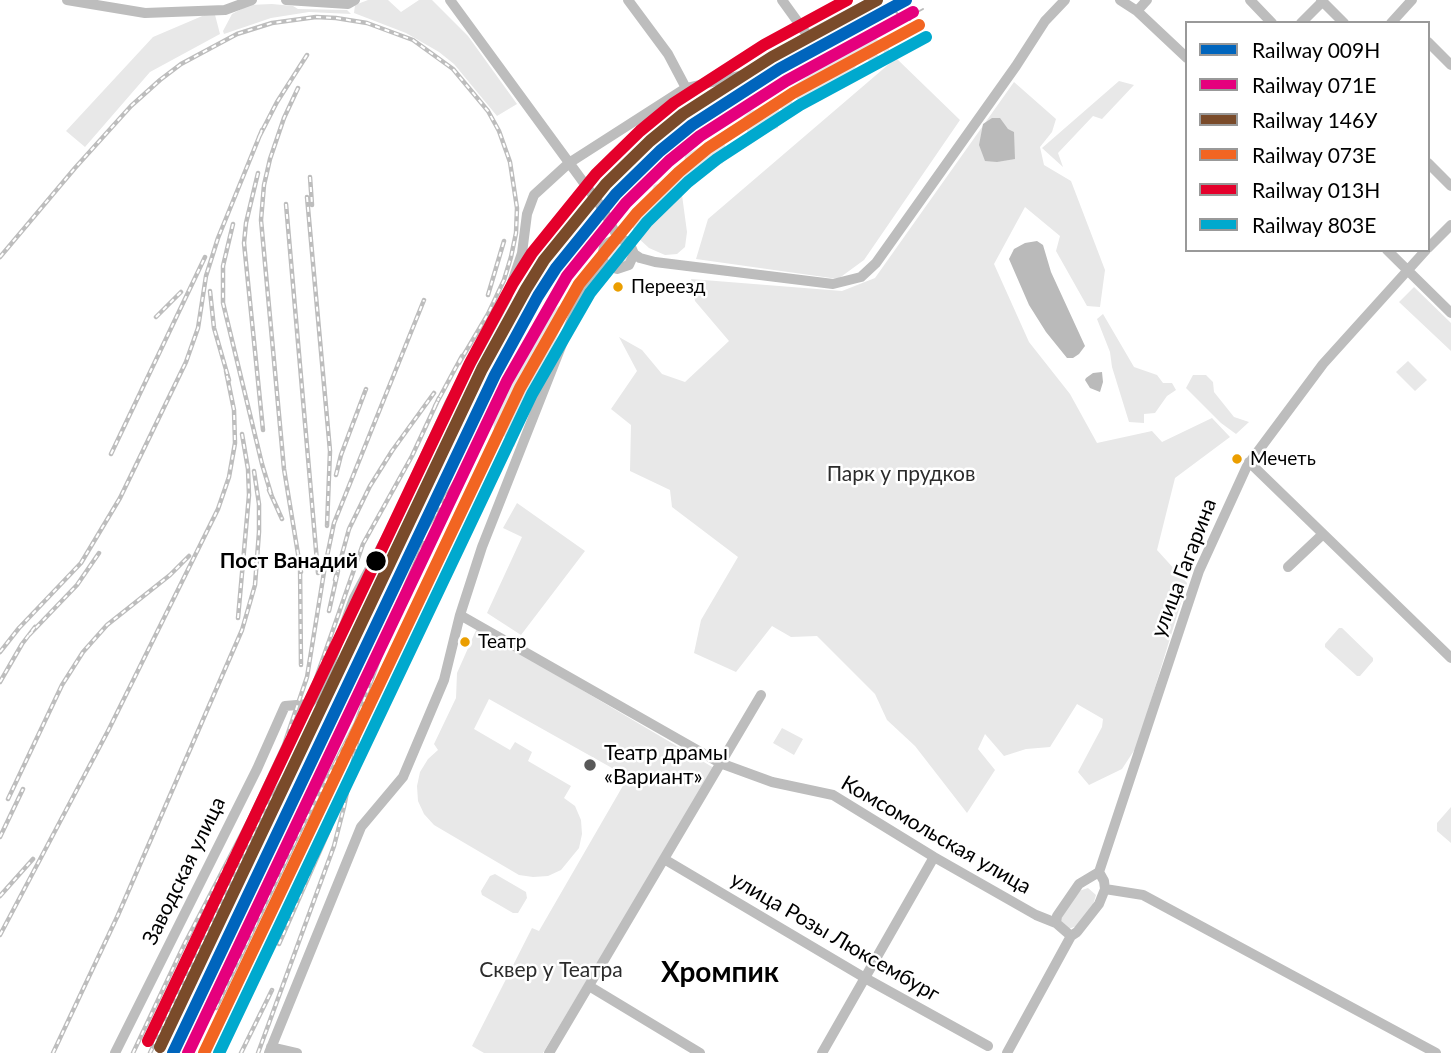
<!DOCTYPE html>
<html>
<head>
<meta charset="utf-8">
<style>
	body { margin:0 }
	#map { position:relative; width:1451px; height:1053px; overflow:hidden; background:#fff; font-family:Lato,sans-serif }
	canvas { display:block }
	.legend { position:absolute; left:1185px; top:21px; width:245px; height:231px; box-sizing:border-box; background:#fff; border:2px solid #999; margin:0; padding:9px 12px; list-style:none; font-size:21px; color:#000 }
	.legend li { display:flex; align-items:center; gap:14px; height:35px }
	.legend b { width:35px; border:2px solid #999 }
</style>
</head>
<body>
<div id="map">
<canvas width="1451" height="1053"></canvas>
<ul class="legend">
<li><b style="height:9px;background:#0065bd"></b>Railway 009Н</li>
<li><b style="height:9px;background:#e5007d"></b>Railway 071Е</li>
<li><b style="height:9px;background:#7a4b2a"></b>Railway 146У</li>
<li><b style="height:9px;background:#f26522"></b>Railway 073Е</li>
<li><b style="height:9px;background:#e4002b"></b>Railway 013Н</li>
<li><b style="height:9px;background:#00a9ce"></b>Railway 803Е</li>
</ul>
</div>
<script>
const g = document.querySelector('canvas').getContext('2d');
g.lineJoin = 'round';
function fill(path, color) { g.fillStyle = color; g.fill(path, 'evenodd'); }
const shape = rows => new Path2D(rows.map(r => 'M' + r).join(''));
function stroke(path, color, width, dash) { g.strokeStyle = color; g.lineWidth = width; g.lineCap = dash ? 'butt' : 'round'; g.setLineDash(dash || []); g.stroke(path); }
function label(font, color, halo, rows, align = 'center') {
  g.font = font + ' Lato,sans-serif'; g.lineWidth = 5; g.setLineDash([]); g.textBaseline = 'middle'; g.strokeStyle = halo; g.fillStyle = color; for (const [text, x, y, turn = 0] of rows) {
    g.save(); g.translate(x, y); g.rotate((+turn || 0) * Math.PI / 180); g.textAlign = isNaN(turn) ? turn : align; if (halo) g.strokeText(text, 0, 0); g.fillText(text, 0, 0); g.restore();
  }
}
const green = shape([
	[368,0,388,0,401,12,419,0,432,0,468,36,517,104,497,116,454,64,439,52,406,33,354,13,355,5],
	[272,4,293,6,298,9,347,10,351,14,309,12,271,18,224,34,223,31,232,14,249,5],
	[214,11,220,34,150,72,85,147,66,131,153,37],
	[874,38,888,44,890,54,884,53,882,46,873,43,869,46,885,63,878,69,867,74,863,70,870,63,867,58,859,61,852,73,836,81,822,100,811,104,795,98,792,101,795,114,779,108,778,128,749,137,743,118,750,111,760,109,828,62],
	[896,58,960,120,864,260,838,279,696,259,708,219],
	[1119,81,1134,85,1102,119,1093,116,1058,153,1063,167,1042,148],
	[1014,82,1056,119,1052,132,1040,147,1044,165,1071,181,1105,270,1100,307,1087,306,1056,251,1060,236,1025,207,994,264,1029,342,1070,394,1097,443,1152,431,1162,442,1212,418,1230,437,1175,478,1157,550,1187,583,1137,746,1122,769,1089,785,1078,772,1102,727,1103,719,1077,704,1050,747,1026,749,1004,756,985,734,978,749,995,770,967,813,915,746,887,720,875,694,817,636,791,637,772,626,736,672,694,653,701,620,738,557,672,507,670,490,630,471,631,425,611,409,637,371,619,337,642,350,662,374,685,382,729,341,695,301,691,279,842,291,875,278],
	[715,139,724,143,727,152,723,156,723,163,708,169,690,182,682,195,687,232,685,247,677,254,665,255,649,248,637,237,632,226,650,196,654,185,672,180,684,168,685,155],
	'607 254a11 11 0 1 1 22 0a11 11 0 1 1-22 0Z',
	[1414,287,1451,323,1451,351,1399,302],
	[567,305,568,309,514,447,510,440,494,430,493,418,497,408,554,310,559,306],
	[1103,314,1134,367,1157,375,1163,383,1172,383,1176,390,1167,396,1155,413,1144,414,1144,423,1129,422,1112,367,1110,352,1097,319],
	[1408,361,1427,380,1415,391,1396,372],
	[1193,375,1206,375,1213,382,1214,392,1234,417,1249,422,1236,434,1221,423,1186,388],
	[517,503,585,551,521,635,487,613,522,537,503,528],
	[477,628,714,768,543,1053,484,1053,472,1046,532,928,539,931,628,777,489,699,474,729,510,750,515,742,532,752,528,761,571,786,564,798,575,806,581,820,582,834,579,848,561,870,548,876,533,877,519,875,434,825,424,814,418,801,417,786,420,772,428,759,438,750,434,744,456,698,457,673],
	[1339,628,1342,628,1373,658,1373,661,1360,676,1357,676,1325,647,1325,644],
	[782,728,803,739,794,755,773,743],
	[1451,807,1451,843,1437,831,1437,823],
	[495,874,526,892,527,898,518,913,513,913,482,895,481,891,490,876],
	[1088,888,1096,895,1092,908,1077,926,1068,929,1062,926,1060,914,1079,891]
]);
const water = shape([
	[992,118,1000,118,1008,129,1014,132,1015,159,997,162,985,161,979,145,983,124],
	[1037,241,1043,245,1051,272,1085,346,1079,354,1073,358,1067,358,1046,332,1029,305,1009,259,1014,249,1025,243],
	[1102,372,1103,382,1100,392,1090,388,1085,380,1086,378,1093,373]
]);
const stream = shape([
	[896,12,902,18,910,20,914,14,923,9]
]);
const minor = shape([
	[67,0,145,13,225,10,252,0],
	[286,0,348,4,355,0],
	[450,0,603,209,618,238],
	[628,0,668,54,686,88],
	[782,0,808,36],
	[1120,0,1137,11,1187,58],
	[1250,0,1272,23],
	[1321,0,1344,23],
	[1137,11,1147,0],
	[1301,23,1322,2],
	[1391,23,1412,0],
	[1428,42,1451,65],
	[1428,163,1451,186],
	[1428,248,1451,225],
	[1387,250,1451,313],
	[634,254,629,265,617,269,604,263,602,257,604,247,608,243,618,238,629,242,634,254,640,258,655,262,833,284,861,277,876,263,1016,66,1045,21,1065,0],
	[1249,462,1451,658],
	[1288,567,1323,534],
	[460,615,720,763,772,782,833,795,934,857,1036,915,1056,923],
	[664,859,865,978,988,1046],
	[1099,872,1199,571,1247,466,1323,364,1426,250],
	[1099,872,1104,881,1105,889,1099,904,1077,932,1071,936,1056,923,1057,916,1079,884,1099,872],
	[1105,889,1143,895,1436,1053],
	[589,986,700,1053],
	[271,1047,297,1053],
	[115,1053,257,769,285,706,309,704,320,692,354,598,394,523,449,404,507,297,522,253,527,214,534,195,569,163,686,88,743,75,808,36,875,0],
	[269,1053,361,827,403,777,444,680,460,615,482,547,579,301,587,286,601,272,604,263],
	[549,1053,761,695],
	[822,1053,934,857],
	[1007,1053,1071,936]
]);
const rail = shape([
	[298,88,284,118,270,159,264,185,261,220,284,469,301,572],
	[259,137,277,102,307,55],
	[258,173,246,223,244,243,263,430],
	[310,177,312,205],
	[307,197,330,451,327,526],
	[286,204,318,573],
	[233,224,223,266,223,303,262,464,272,497],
	[0,257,75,168,131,106,160,80,181,64,237,34,272,23,316,17,336,18,367,23,413,40,453,69,488,111,499,131,510,162,517,208,516,233,511,257,504,280,488,314,459,363],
	[210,291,214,328,229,380],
	[488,295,504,241],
	[156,317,181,292],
	[435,406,462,356],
	[111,454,205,257],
	[336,475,341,455,366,389],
	[269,490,282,519],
	[413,550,457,479],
	[300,564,301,665],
	[335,580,349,529,370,486,392,451,434,393],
	[329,611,338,571],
	[238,618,249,495,248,469,242,434],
	[29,635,77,585,99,553],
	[0,652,19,628,81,563,120,498,186,362,198,328,206,276,218,238,262,130],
	[0,682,22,644,35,627],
	[314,684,363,544,412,456,439,398],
	[297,755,329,688],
	[8,799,62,685,83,652,107,625,170,575,189,556],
	[0,837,23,789],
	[0,896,33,859],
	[0,935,109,729,218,509,229,477,235,443,234,410,226,371],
	[279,944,330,828],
	[216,1008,301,829,356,723,405,587,424,543],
	[53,1053,118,915,242,630,255,585,259,532,259,504,254,471],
	[133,1053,184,945,250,818,284,745,307,677,325,566,334,523,424,300],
	[150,1053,265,809,296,758],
	[241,1053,272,990],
	[258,1053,334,846,344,807,360,727]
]);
const rail1 = shape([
	[173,1053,495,375,538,296,556,268,616,194,660,151,692,125,779,69,906,0]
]);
const rail2 = shape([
	[188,1053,507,381,567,276,626,203,669,161,700,136,786,81,913,12]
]);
const rail3 = shape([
	[160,1047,482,369,526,289,544,260,606,184,650,141,683,114,772,57,877,0]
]);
const rail4 = shape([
	[204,1053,520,388,579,284,637,213,679,172,708,148,793,93,919,25]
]);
const rail5 = shape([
	[148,1041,470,363,513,283,532,253,596,174,640,131,674,103,764,45,847,0]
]);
const rail6 = shape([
	[219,1053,532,394,590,293,647,222,688,182,717,159,800,105,926,37]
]);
const markers = [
	[618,287,6,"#eb9e00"],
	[1237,459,6,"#eb9e00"],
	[376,561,11,"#000"],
	[465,642,6,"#eb9e00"],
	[590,765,7,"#595959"]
];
const busNames = [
	["Переезд",631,287],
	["Мечеть",1250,459],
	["Театр",478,642]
];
const parkNames = [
	["Парк у прудков",901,474],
	["Сквер у Театра",551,970]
];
const stopNames = [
	["Пост Ванадий",358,561]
];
const streetNames = [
	["улица Гагарина",1184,568,-69],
	["Комсомольская улица",936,835,30],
	["Заводская улица",184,871,-64],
	["улица Розы Люксембург",835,937,30]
];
const poiNames = [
	["Театр драмы",604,753],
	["«Вариант»",604,777]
];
const districtNames = [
	["Хромпик",720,973]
];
fill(green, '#e8e8e8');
fill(water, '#bababa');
stroke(stream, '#bababa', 2);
stroke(minor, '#bdbdbd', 10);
stroke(rail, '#bdbdbd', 4.5);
stroke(rail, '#fff', 2, [5]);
stroke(rail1, '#0065bd', 12);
stroke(rail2, '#e5007d', 12);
stroke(rail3, '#7a4b2a', 12);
stroke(rail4, '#f26522', 12);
stroke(rail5, '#e4002b', 12);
stroke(rail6, '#00a9ce', 12);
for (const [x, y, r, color] of markers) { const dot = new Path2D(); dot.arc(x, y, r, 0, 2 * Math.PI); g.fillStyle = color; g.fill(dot); stroke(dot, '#fff', 2.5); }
label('19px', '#000', '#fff', busNames, 'left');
label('21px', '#2c2c2c', '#fff', parkNames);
label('bold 21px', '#000', '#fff', stopNames, 'right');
label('21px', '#000', '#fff', streetNames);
label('21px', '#000', '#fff', poiNames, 'left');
label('bold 28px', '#000', '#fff', districtNames);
</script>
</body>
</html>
